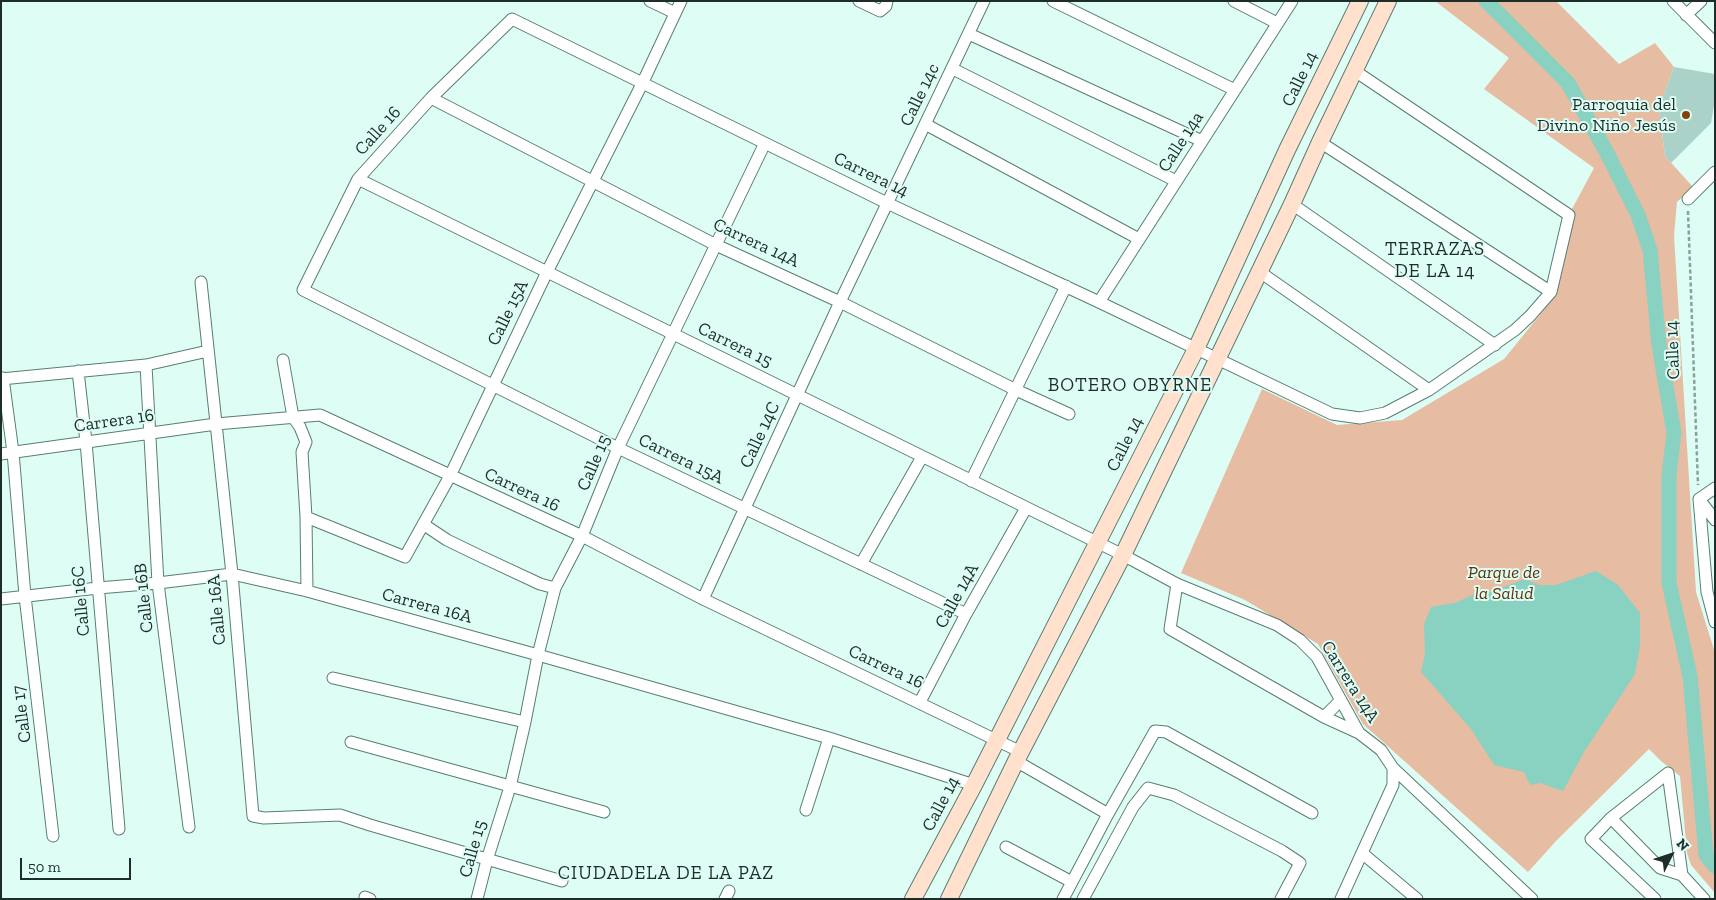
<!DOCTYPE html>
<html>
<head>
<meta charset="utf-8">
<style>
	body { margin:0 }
	#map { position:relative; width:1716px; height:900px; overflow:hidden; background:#defdf5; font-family:"Zilla Slab",serif }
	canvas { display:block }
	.frame { position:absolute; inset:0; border:2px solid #1d2d29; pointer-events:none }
	.north { position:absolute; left:1646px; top:830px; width:50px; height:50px; -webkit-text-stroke:4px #defdf5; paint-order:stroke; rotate:49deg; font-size:14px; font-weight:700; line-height:20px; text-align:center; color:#1d2d29 }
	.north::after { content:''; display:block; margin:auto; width:18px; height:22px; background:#1d2d29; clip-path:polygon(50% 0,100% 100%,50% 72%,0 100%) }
	.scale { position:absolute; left:20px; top:858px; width:111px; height:22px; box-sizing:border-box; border:2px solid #1d2d29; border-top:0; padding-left:6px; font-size:15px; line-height:18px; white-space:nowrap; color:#1d2d29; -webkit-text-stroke:4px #defdf5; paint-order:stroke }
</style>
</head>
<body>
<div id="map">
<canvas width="1716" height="900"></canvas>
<div class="frame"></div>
<div class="north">N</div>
<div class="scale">50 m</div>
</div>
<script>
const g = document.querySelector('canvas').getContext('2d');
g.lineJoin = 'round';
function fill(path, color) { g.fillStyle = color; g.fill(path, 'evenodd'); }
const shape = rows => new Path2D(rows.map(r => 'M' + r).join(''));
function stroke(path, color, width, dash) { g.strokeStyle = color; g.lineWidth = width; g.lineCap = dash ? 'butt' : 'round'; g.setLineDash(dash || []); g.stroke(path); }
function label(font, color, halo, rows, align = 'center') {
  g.font = font + ' "Zilla Slab",serif'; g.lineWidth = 4; g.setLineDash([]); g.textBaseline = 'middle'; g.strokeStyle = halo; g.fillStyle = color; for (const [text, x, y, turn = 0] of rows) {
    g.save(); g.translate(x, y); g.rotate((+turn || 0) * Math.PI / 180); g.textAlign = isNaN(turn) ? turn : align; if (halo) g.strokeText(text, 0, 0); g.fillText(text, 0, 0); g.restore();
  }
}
const green = shape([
	[1435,1,1556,1,1619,64,1655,43,1674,67,1659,108,1665,156,1693,187,1677,202,1674,236,1696,592,1715,653,1715,893,1691,865,1687,853,1680,776,1661,761,1649,749,1557,840,1528,872,1363,724,1318,644,1245,600,1181,573,1262,389,1337,425,1402,420,1504,359,1556,295,1571,211,1594,168,1484,89,1509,58]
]);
const water = shape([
	[1596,571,1618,585,1640,613,1640,646,1635,674,1584,752,1563,791,1540,783,1530,785,1524,772,1494,765,1471,729,1421,672,1425,654,1424,624,1431,607,1455,603,1477,593,1485,594,1525,579,1539,585,1556,585]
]);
const canal = shape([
	[1486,1,1568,83,1607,153,1638,215,1650,250,1659,345,1674,433,1669,475,1669,583,1690,676,1706,855,1715,866]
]);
const building = shape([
	[1674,67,1715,74,1715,100,1711,123,1671,163,1665,156,1659,108]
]);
const path = shape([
	[1688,211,1698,485]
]);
const street = shape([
	[650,1,675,13],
	[859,1,880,11,886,6,887,1],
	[1053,1,1235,90],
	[1234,1,1277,23],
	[1673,1,1715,43],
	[1686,15,1701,1],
	[969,34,1202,141],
	[953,69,1176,181],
	[431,98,716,245,840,302,1016,390,1069,414],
	[925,124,1139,239],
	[1320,142,1551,292],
	[358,179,1123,555,1177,584,1277,625,1300,640,1317,657,1359,733,1381,750,1393,768,1532,899],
	[1688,199,1715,172],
	[1292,204,1495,345],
	[1260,272,1429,390],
	[201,282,232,574,253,816,264,818,340,815,370,825,562,881],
	[1099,302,1292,1],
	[283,360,293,417,300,427,306,442,302,452,306,517,307,591],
	[146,365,158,583,189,827],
	[78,371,86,442,119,829],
	[3,378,13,452,25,596,53,836],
	[1,379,146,365,208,351],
	[1,454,216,424,320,415,582,536,703,599,1021,752],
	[971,481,1066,286],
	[1699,499,1707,592,1715,622],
	[1699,499,1715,520],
	[1699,499,1715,488],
	[306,517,405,557,450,476,547,272,642,84,681,1],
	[423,524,447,540,480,556,540,584,555,588],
	[861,564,922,457],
	[1177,584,1170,629,1324,717,1359,733],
	[1,599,98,588,158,583,232,574,307,591,538,655,829,738,974,785],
	[703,599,840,302,984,1],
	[966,614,618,448,303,290,358,179,431,98,512,19,887,203,1099,302,1332,414,1360,418,1385,413,1429,390,1515,330,1530,316,1551,292,1569,215,1355,71],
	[333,678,525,722],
	[920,702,966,614,1026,508],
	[1324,717,1341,700],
	[351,742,604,812],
	[1016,761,1108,814],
	[806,810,829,738],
	[1611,818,1660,868,1682,875],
	[1006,847,1072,882],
	[1362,853,1417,899],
	[365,897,370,899],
	[477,899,487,860,510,787,525,722,538,655,555,588,582,536,618,448,765,143],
	[725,899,729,891],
	[1063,899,1108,814,1155,731,1166,732,1312,813],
	[1083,899,1133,807,1148,788,1174,795,1282,851,1300,863,1281,899],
	[1341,899,1393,785,1393,768],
	[1655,899,1591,839,1611,818,1668,773,1682,875,1704,899]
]);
const secondary = shape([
	[913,899,974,785,1196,349,1287,150,1360,1],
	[949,899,1016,761,1123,555,1292,204,1320,142,1388,1]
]);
const markers = [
	[1686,115,5,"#84430c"]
];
const streetNames = [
	["Calle 14",1300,79,-64],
	["Calle 14c",920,95,-64],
	["Calle 16",378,131,-48],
	["Calle 14a",1181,142,-57],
	["Carrera 14",871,175,26],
	["Carrera 14A",756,243,25],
	["Calle 15A",508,313,-64],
	["Carrera 15",735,345,26],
	["Calle 14",1673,350,-92],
	["Carrera 16",114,421,-8],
	["Calle 14C",760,435,-65],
	["Calle 14",1125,444,-63],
	["Carrera 15A",681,459,26],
	["Calle 15",594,463,-67],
	["Carrera 16",522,490,25],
	["Calle 14A",957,596,-61],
	["Calle 16B",144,598,-96],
	["Calle 16C",81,601,-95],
	["Carrera 16A",427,606,15],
	["Calle 16A",217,610,-95],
	["Carrera 16",886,667,25],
	["Carrera 14A",1350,682,58],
	["Calle 17",22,714,-97],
	["Calle 14",941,804,-62],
	["Calle 15",473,849,-74]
];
const poiNames = [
	["Parroquia del",1676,105],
	["Divino Niño Jesús",1676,126]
];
const parkNames = [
	["Parque de",1504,573],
	["la Salud",1504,594]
];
const neighbourhoodNames = [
	["TERRAZAS",1435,250],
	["DE LA 14",1435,272],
	["BOTERO OBYRNE",1130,386],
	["CIUDADELA DE LA PAZ",666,874]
];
fill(green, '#e6bca2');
fill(water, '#89d1c0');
stroke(canal, '#89d1c0', 15);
fill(building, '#abd2c8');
stroke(street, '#597d74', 13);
stroke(secondary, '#597d74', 18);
stroke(path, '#88a19b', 2.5, [4, 2.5]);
stroke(street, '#fff', 11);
stroke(secondary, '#ffe1cd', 16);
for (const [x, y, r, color] of markers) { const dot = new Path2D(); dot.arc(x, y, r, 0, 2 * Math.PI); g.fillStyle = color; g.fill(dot); stroke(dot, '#defdf5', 2); }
label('18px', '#1d2d29', '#defdf5', streetNames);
label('18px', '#1d2d29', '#defdf5', poiNames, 'right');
label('italic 18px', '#62320b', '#defdf5', parkNames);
g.letterSpacing = '1px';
label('19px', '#1d2d29', '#defdf5', neighbourhoodNames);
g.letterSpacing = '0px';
</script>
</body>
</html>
